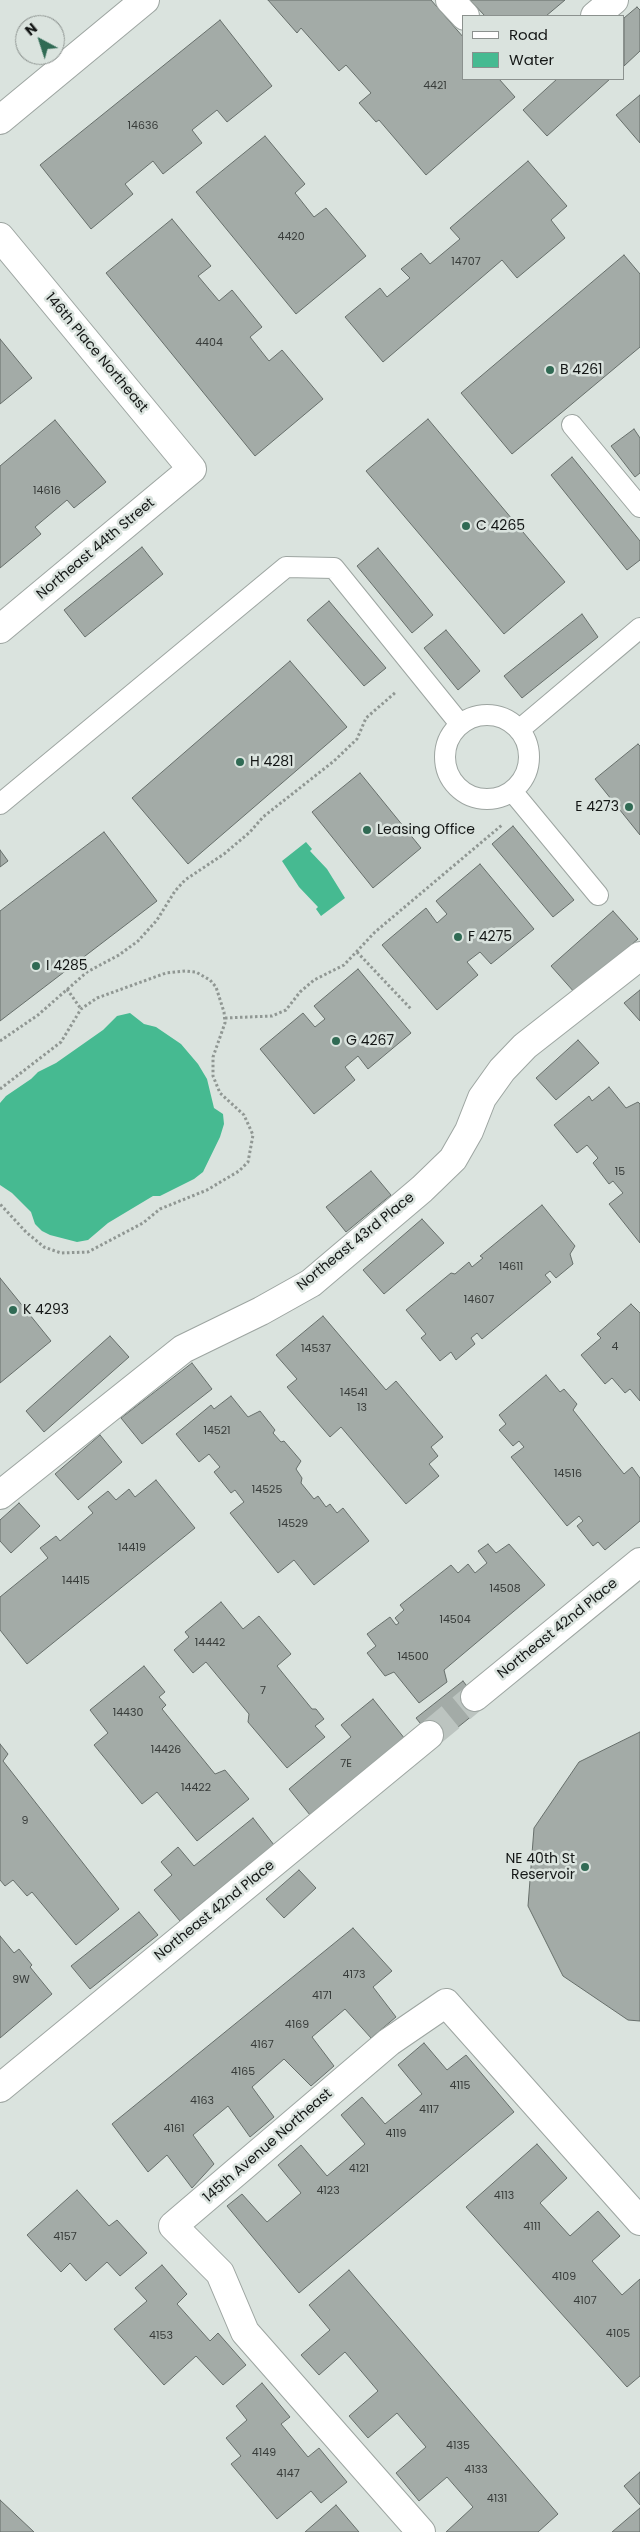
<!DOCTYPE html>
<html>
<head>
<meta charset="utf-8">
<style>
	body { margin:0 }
	#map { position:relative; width:640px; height:2532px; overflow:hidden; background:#dae3de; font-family:Poppins,sans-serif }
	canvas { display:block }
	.legend { position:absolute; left:462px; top:15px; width:162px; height:65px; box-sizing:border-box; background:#dae3de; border:1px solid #8b918e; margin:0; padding:6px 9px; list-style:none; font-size:15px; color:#141716 }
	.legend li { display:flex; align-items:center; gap:10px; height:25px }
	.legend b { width:25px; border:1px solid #8b918e }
	.north { position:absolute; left:15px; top:15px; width:50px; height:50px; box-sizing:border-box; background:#dae3de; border:1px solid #8b918e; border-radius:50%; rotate:320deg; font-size:14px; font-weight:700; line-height:20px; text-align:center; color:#141716 }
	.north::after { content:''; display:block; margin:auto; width:18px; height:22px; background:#306a54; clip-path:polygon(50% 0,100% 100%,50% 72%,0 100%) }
</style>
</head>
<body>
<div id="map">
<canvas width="640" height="2532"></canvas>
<ul class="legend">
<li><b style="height:6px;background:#fff"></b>Road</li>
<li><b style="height:14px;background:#46ba91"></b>Water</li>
</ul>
<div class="north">N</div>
</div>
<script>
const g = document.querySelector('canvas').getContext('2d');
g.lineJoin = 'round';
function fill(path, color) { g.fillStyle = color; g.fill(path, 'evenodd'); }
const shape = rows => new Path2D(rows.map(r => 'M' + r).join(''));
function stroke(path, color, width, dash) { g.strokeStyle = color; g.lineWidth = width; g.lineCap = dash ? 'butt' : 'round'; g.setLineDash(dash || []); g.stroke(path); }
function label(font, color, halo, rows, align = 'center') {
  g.font = font + ' Poppins,sans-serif'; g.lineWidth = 5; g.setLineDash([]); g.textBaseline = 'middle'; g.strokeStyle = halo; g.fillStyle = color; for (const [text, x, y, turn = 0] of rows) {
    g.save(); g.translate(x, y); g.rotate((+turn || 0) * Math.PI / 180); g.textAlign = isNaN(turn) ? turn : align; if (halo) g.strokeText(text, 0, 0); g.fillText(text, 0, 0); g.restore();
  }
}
const water = shape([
	[306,842,312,849,310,851,327,869,345,898,321,916,316,909,318,907,299,887,282,861],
	[130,1013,144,1024,156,1027,181,1044,198,1064,207,1079,214,1108,223,1114,224,1124,220,1137,203,1172,194,1179,160,1196,153,1196,108,1223,88,1240,77,1242,50,1235,42,1231,35,1224,31,1212,12,1193,0,1185,0,1103,6,1096,31,1079,38,1072,56,1063,103,1030,117,1016]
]);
const building = shape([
	[268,0,431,0,464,38,464,79,499,79,515,97,426,175,379,120,376,122,359,103,371,93,346,65,339,71,301,28,297,33,268,0],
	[470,0,565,0,546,16,485,16,470,0],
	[637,7,640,10,640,51,624,66,624,18,637,7],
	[220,20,272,86,227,122,217,110,192,130,202,143,163,174,153,161,125,184,133,194,91,229,40,165,220,20],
	[557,79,610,79,547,136,523,110,557,79],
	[640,95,640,143,616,115,640,95],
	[265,136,305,184,295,193,314,217,326,208,366,256,296,314,196,192,265,136],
	[528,161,567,206,551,220,565,238,517,278,502,260,383,362,345,317,380,288,387,297,410,278,401,269,421,253,430,264,460,239,450,228,528,161],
	[172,219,211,266,198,276,219,301,232,290,262,327,250,337,269,361,282,350,323,399,255,456,106,273,172,219],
	[624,255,640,274,640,347,512,454,461,393,624,255],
	[0,339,32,378,0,404,0,339],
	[428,419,565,582,504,634,366,471,428,419],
	[55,420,106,482,74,508,67,500,35,527,41,534,0,568,0,466,55,420],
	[634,429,640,438,640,473,635,477,611,446,634,429],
	[572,457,640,541,640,560,627,570,551,475,572,457],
	[142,547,163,574,85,637,64,610,142,547],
	[378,548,433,615,412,633,357,566,378,548],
	[329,601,386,668,364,686,307,620,329,601],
	[582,614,598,637,522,698,504,676,582,614],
	[446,630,480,671,458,690,424,648,446,630],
	[290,661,347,727,188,864,132,798,290,661],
	[638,744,640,746,640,835,595,779,638,744],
	[360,773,421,848,373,888,312,812,360,773],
	[513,826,574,900,553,917,492,844,513,826],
	[104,832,157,901,0,1021,0,911,104,832],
	[0,850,8,861,0,867,0,850],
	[480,864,534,929,491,964,480,952,467,962,478,975,437,1010,382,945,426,908,437,923,447,914,436,901,480,864],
	[613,911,638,939,575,993,551,966,613,911],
	[358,969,411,1033,368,1069,358,1056,345,1067,355,1080,314,1114,260,1049,303,1013,315,1027,325,1019,314,1006,358,969],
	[640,990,640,1021,624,1003,640,990],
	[578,1040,599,1063,556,1100,536,1078,578,1040],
	[609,1087,626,1108,638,1102,640,1104,640,1243,609,1204,623,1193,613,1181,609,1184,593,1163,598,1158,587,1145,577,1153,554,1125,589,1096,592,1101,609,1087],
	[371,1171,391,1195,346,1232,326,1207,371,1171],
	[542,1205,575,1246,570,1254,573,1264,556,1278,550,1271,545,1275,551,1282,482,1339,477,1333,471,1338,475,1344,456,1360,451,1352,440,1361,421,1338,426,1334,406,1310,451,1273,455,1274,469,1262,472,1267,483,1258,480,1256,542,1205],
	[422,1219,444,1243,384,1294,363,1270,422,1219],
	[0,1278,51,1341,0,1383,0,1278],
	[631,1304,640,1313,640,1401,630,1389,625,1393,612,1378,605,1384,581,1355,601,1338,597,1334,631,1304],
	[323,1316,386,1390,396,1381,443,1437,431,1447,438,1456,429,1464,439,1476,406,1504,341,1427,330,1437,287,1387,297,1379,276,1355,323,1316],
	[110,1336,129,1357,44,1432,26,1411,110,1336],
	[192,1363,212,1389,142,1444,121,1418,192,1363],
	[546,1375,560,1392,564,1389,577,1404,573,1410,624,1474,632,1467,640,1478,640,1521,605,1550,598,1542,593,1546,577,1526,583,1521,579,1516,567,1526,511,1457,524,1447,519,1441,513,1446,499,1430,506,1424,499,1415,546,1375],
	[231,1396,248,1417,260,1411,275,1430,273,1433,281,1442,284,1441,301,1461,296,1469,302,1478,301,1483,314,1499,318,1496,326,1507,330,1504,337,1513,343,1508,369,1541,314,1585,294,1560,278,1573,230,1513,244,1502,235,1490,231,1493,214,1472,220,1467,209,1454,199,1462,176,1434,211,1405,214,1409,231,1396],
	[100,1435,122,1462,78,1500,55,1474,100,1435],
	[156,1480,195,1528,27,1664,0,1630,0,1597,48,1558,40,1548,56,1536,60,1541,93,1513,88,1507,108,1491,116,1500,129,1489,135,1497,156,1480],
	[19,1503,40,1526,11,1553,0,1541,0,1520,19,1503],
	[488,1544,496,1553,509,1544,545,1585,444,1670,447,1682,419,1703,394,1672,385,1676,367,1653,376,1646,367,1634,390,1617,396,1625,399,1623,395,1618,404,1610,400,1605,451,1565,458,1573,468,1564,475,1573,487,1563,478,1551,488,1544],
	[221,1602,243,1629,259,1616,291,1654,277,1666,312,1709,316,1709,324,1719,315,1726,325,1737,287,1768,248,1722,249,1714,206,1662,193,1673,174,1650,189,1637,185,1632,221,1602],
	[144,1666,165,1692,159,1697,166,1705,162,1709,215,1774,225,1770,249,1799,197,1841,157,1792,142,1804,94,1745,108,1733,90,1710,144,1666],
	[463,1681,483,1707,437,1744,416,1718,463,1681],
	[373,1699,405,1739,310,1815,289,1789,351,1737,341,1725,373,1699],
	[640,1732,640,2021,628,2020,563,1976,528,1906,534,1828,579,1762,640,1732],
	[0,1744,8,1754,3,1761,119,1909,76,1945,32,1892,27,1896,13,1880,5,1886,0,1880,0,1744],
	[253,1818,274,1845,180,1921,154,1890,172,1875,161,1862,178,1847,194,1866,253,1818],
	[299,1870,316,1888,284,1918,266,1899,299,1870],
	[139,1912,158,1935,90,1989,71,1966,139,1912],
	[353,1928,392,1971,373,1987,396,2017,371,2038,345,2009,312,2037,334,2066,311,2086,284,2059,252,2087,274,2117,250,2137,228,2106,193,2135,214,2164,192,2188,167,2155,148,2172,112,2124,353,1928],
	[0,1936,14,1953,19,1949,32,1965,30,1967,52,1994,0,2038,0,1936],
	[424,2043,447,2070,466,2055,514,2112,299,2293,227,2206,242,2194,267,2222,301,2193,278,2165,301,2145,327,2176,365,2144,341,2115,362,2097,385,2124,422,2094,398,2065,424,2043],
	[537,2144,567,2178,540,2203,570,2236,598,2211,620,2236,592,2261,622,2295,640,2279,640,2376,627,2387,466,2207,537,2144],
	[77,2190,109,2226,117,2220,147,2253,120,2276,107,2262,86,2281,70,2263,61,2272,27,2235,77,2190],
	[162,2265,187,2294,177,2304,210,2341,218,2333,246,2365,223,2385,196,2356,164,2385,114,2329,147,2301,135,2288,162,2265],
	[349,2270,558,2514,538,2532,446,2532,473,2507,447,2477,419,2501,396,2473,426,2447,397,2413,368,2438,349,2416,378,2391,345,2352,319,2375,301,2355,330,2330,309,2305,349,2270],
	[262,2383,290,2417,281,2424,308,2457,319,2448,347,2482,321,2503,311,2491,277,2519,231,2464,241,2456,226,2438,247,2420,236,2406,262,2383],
	[640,2472,640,2505,624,2486,640,2472],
	[0,2500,34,2532,0,2532,0,2500],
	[336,2505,359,2532,305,2532,336,2505],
	[640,2508,640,2532,612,2532,640,2508]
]);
const streetTunnel = shape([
	[429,1735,475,1697]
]);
const path = shape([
	[357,952,411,1009],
	[67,989,81,1009],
	[225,1018,272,1016,286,1010,300,992,314,980,344,965,375,932,502,825],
	[0,1041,38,1015,87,972,119,955,138,941,157,920,175,891,185,880,224,854,250,832,263,817,334,761,357,739,366,718,396,692],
	[0,1089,61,1042,81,1009,97,998,166,973,186,971,196,972,210,980,216,987,224,1012,225,1023,213,1057,213,1076,220,1093,244,1115,253,1135,248,1162,239,1171,207,1190,160,1209,143,1223,88,1252,61,1253,44,1247,26,1232,0,1204]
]);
const lane = shape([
	[572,425,640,507],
	'445 757a42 42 0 1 1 84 0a42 42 0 1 1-84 0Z',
	[519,730,640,628],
	[512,791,598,895],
	[0,804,286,567,334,568,460,724]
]);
const street = shape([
	[450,0,465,16],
	[595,16,614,0],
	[0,120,145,0],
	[0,237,192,469,0,629],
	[0,1495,183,1349,261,1311,311,1283,422,1189,453,1159,469,1131,482,1098,502,1070,525,1046,640,956],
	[475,1697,640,1562],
	[0,2088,429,1735],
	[421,2532,245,2332,220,2273,173,2226,389,2042,446,2003,640,2221]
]);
const markers = [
	[550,370,5,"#306a54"],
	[466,526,5,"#306a54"],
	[240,762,5,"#306a54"],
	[629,807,5,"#306a54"],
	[367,830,5,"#306a54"],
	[458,937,5,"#306a54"],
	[36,966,5,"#306a54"],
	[336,1041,5,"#306a54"],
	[13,1310,5,"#306a54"],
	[585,1867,5,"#306a54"]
];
const numberNames = [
	["4421",435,86],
	["14636",143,126],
	["4420",291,237],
	["14707",466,262],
	["4404",209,343],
	["14616",47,491],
	["15",620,1172],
	["14611",511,1267],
	["14607",479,1300],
	["4",615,1347],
	["14537",316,1349],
	["14541",354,1393],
	["13",362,1408],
	["14521",217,1431],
	["14516",568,1474],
	["14525",267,1490],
	["14529",293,1524],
	["14419",132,1548],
	["14415",76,1581],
	["14508",505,1589],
	["14504",455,1620],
	["14442",210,1643],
	["14500",413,1657],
	["7",263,1691],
	["14430",128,1713],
	["14426",166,1750],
	["7E",346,1764],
	["14422",196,1788],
	["9",25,1821],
	["4173",354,1975],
	["9W",21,1980],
	["4171",322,1996],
	["4169",297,2025],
	["4167",262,2045],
	["4165",243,2072],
	["4115",460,2086],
	["4163",202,2101],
	["4117",429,2110],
	["4161",174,2129],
	["4119",396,2134],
	["4121",359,2169],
	["4123",328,2191],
	["4113",504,2196],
	["4111",532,2227],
	["4157",65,2237],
	["4109",564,2277],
	["4107",585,2301],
	["4105",618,2334],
	["4153",161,2336],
	["4135",458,2446],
	["4149",264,2453],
	["4133",476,2470],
	["4147",288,2474],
	["4131",497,2499]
];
const streetNames = [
	["146th Place Northeast",96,353,50],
	["Northeast 44th Street",96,549,-40],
	["Northeast 43rd Place",356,1242,-39],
	["Northeast 42nd Place",558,1629,-39],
	["Northeast 42nd Place",215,1911,-39],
	["145th Avenue Northeast",268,2146,-41]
];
const poiNames = [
	["B 4261",560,370],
	["C 4265",476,526],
	["H 4281",250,762],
	["E 4273",619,807,"right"],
	["Leasing Office",377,830],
	["F 4275",468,937],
	["I 4285",46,966],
	["G 4267",346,1041],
	["K 4293",23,1310],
	["NE 40th St",575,1859,"right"],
	["Reservoir",575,1875,"right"]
];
fill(water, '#46ba91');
fill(building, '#a3aba7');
stroke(building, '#676f6b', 1);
stroke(streetTunnel, '#bcc4c0', 28, [28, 14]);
stroke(lane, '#9da5a1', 22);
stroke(street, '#9da5a1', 30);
stroke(path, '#909793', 3, [2.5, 2.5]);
stroke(lane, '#fff', 20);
stroke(street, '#fff', 28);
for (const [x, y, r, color] of markers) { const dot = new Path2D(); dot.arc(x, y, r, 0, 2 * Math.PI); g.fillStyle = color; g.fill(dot); stroke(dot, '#dae3de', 2); }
label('11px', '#383c3a', null, numberNames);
label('14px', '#141716', '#dae3de', streetNames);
label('14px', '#141716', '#dae3de', poiNames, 'left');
</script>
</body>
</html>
